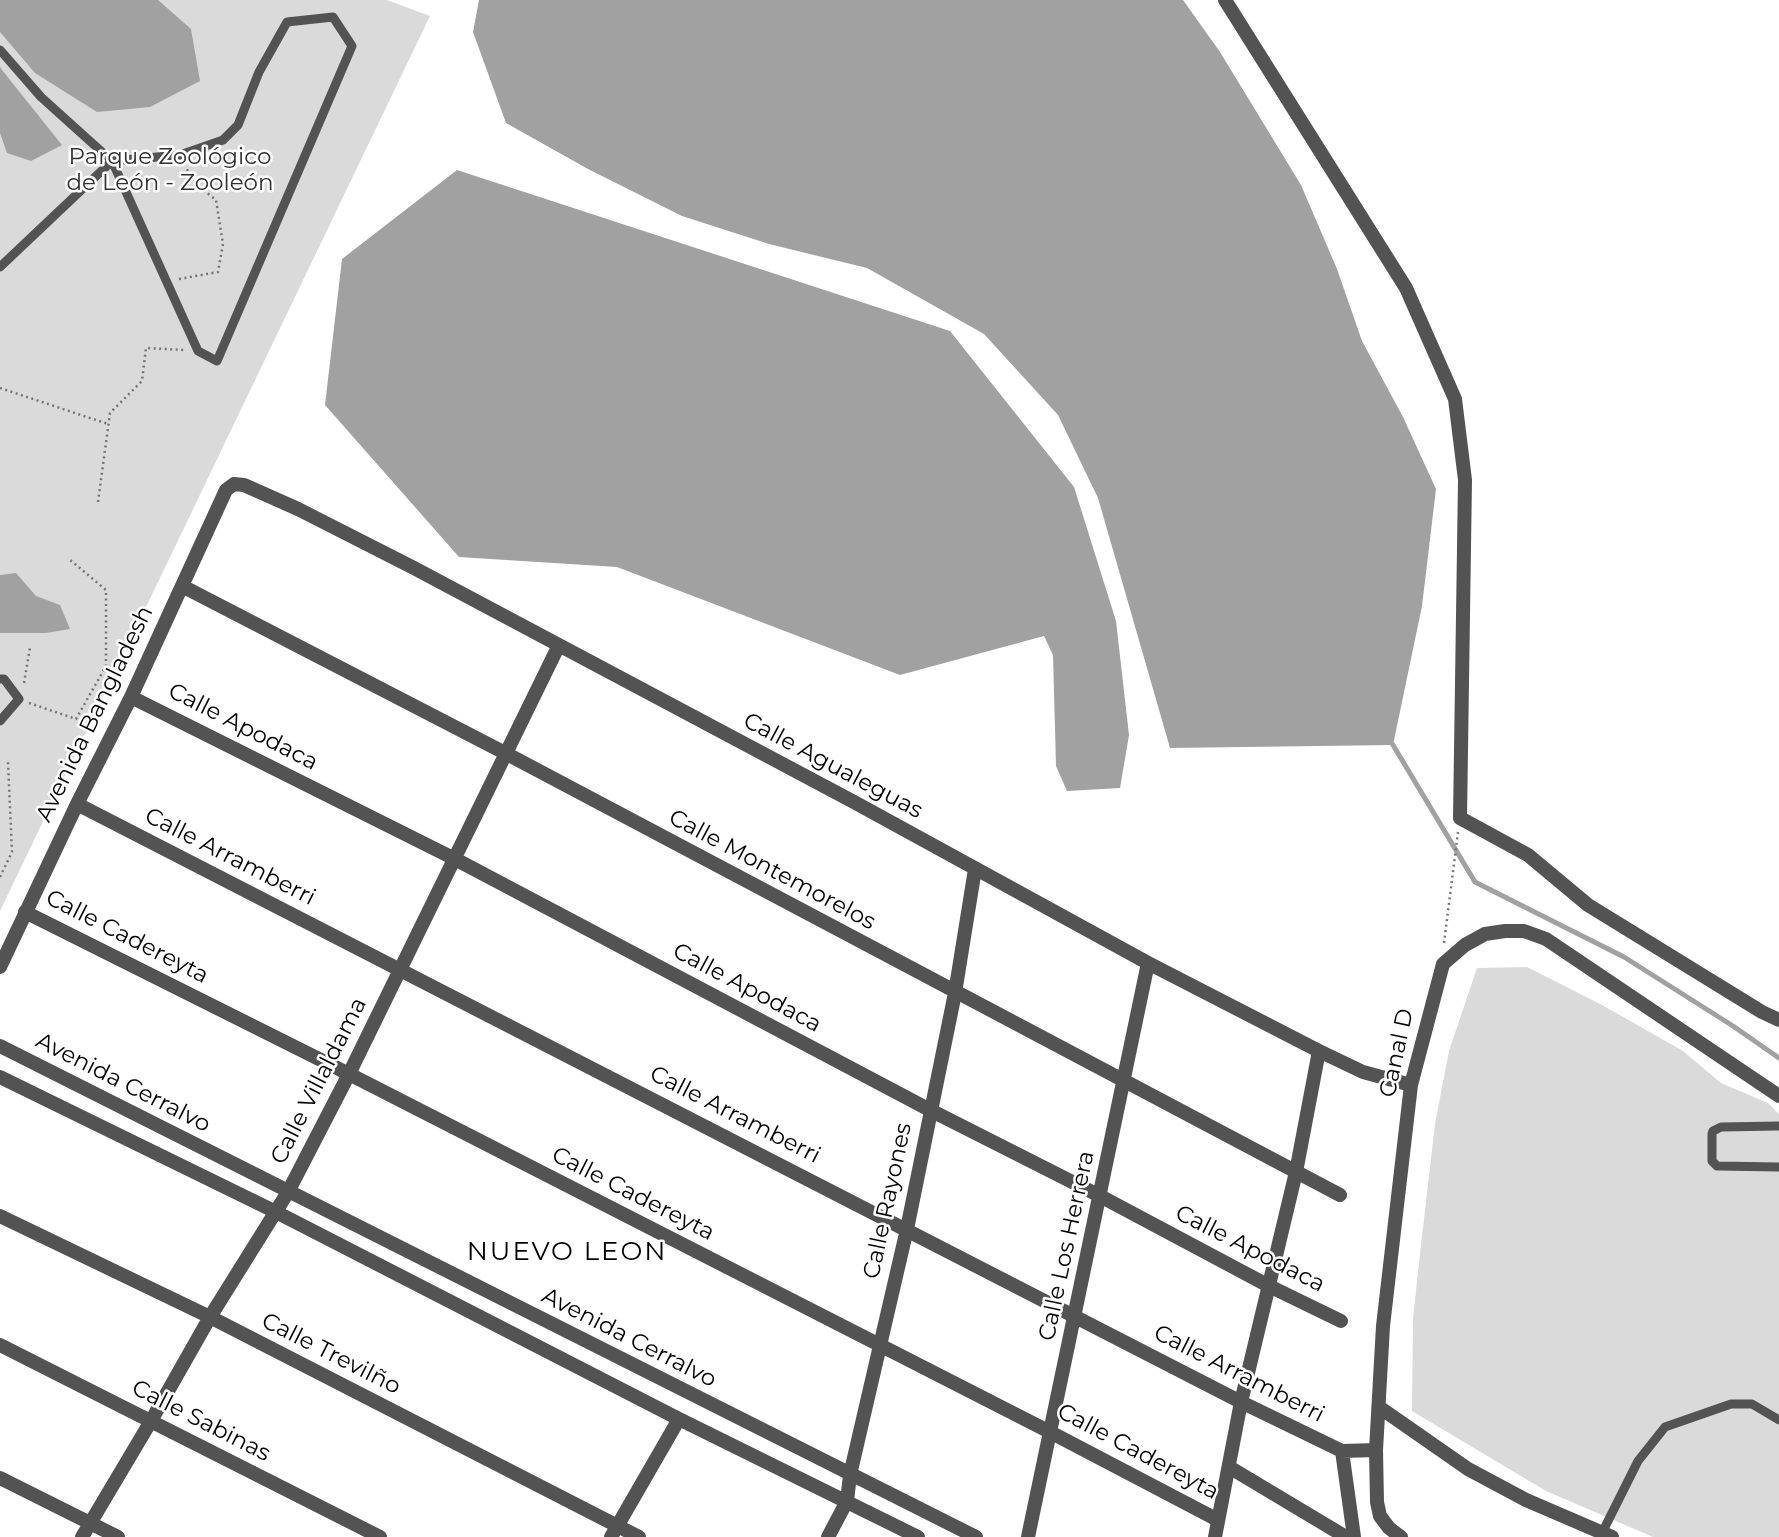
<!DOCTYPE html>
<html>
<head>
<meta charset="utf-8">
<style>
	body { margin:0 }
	canvas { display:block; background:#fff }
</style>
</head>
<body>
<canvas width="1779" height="1537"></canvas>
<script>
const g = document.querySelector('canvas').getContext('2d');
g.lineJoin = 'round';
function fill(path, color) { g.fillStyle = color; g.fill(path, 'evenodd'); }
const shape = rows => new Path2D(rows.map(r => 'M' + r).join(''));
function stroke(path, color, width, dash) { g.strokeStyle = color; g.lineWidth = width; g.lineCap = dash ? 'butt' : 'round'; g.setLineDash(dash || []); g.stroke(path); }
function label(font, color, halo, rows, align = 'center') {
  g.font = font + ' Montserrat,sans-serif'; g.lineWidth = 5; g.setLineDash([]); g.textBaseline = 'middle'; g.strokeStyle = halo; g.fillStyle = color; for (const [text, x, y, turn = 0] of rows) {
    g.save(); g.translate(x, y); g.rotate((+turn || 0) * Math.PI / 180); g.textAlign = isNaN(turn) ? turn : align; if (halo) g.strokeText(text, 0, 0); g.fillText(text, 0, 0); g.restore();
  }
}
const green = shape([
	[0,0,387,0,430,16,0,911],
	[1527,967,1602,1005,1683,1051,1721,1083,1768,1103,1779,1114,1779,1537,1653,1537,1546,1491,1412,1411,1413,1318,1421,1245,1435,1124,1449,1051,1477,968]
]);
const water = shape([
	[0,0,158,0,191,29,200,81,150,107,97,112,35,73,0,32],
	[479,0,1183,0,1220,52,1301,185,1337,269,1362,341,1403,417,1436,489,1422,606,1393,745,1170,748,1098,498,1058,415,984,334,867,268,769,244,682,216,588,169,506,123,473,32],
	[0,67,2,70,62,145,31,161,7,153,0,133],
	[457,170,950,331,1074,487,1116,621,1129,735,1120,788,1067,791,1056,766,1053,655,1044,636,900,675,617,567,459,557,325,405,342,259],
	[16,573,36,596,60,605,70,629,46,633,0,633,0,575]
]);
const stream = shape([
	[1393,745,1475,882,1624,957,1733,1026,1779,1058]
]);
const path = shape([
	[179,279,218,272,223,244,216,200,193,182,186,167],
	[0,388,108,424],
	[98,502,110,413,142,381,146,348,184,350],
	[24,683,30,648],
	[29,703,76,719,106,666,106,590,69,559],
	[0,877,12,852,8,762],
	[1444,943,1458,832]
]);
const service = shape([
	[0,50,41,97,112,161,198,351,217,361,352,46,333,17,287,22,259,72,238,125,223,140,180,155,112,161,0,267],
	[0,679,4,679,19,699,0,721],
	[1779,1126,1721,1127,1713,1131,1712,1134,1712,1161,1717,1166,1779,1167],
	[1602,1533,1638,1461,1665,1427,1731,1404,1752,1404,1779,1420]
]);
const minor = shape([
	[1225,0,1406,288,1455,399,1465,480,1460,818,1528,855,1588,905,1762,1012,1779,1020],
	[182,586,507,754,1340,1195],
	[131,697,455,859,930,1110,1100,1196,1269,1286,1341,1321],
	[77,804,1241,1402,1342,1451,1376,1450],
	[25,912,349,1074,1050,1432,1218,1520],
	[0,967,77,804,131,697,226,490,234,484,244,485,298,509,414,568,854,802,1148,963,1319,1051,1363,1072,1411,1085],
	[0,1046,976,1537],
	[0,1077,274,1211,679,1419,918,1537],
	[0,1216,210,1317,639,1537],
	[0,1345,380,1537],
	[1379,1407,1468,1469,1526,1500,1612,1537],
	[1342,1451,1354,1537],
	[1229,1467,1346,1537],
	[0,1478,118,1537],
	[82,1537,151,1421,210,1317,288,1192,349,1074,559,645],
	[611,1537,679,1419],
	[828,1537,847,1501,850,1475,907,1229,955,993,975,869],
	[1028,1537,1148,963],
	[1215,1537,1241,1402,1296,1172,1319,1051],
	[1401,1537,1389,1528,1380,1516,1377,1502,1376,1450,1383,1326,1411,1085,1443,964,1465,945,1485,934,1505,931,1524,931,1546,939,1779,1096]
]);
const parkNames = [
	["Parque Zoológico",170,157],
	["de León - Zooleón",170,183]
];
const streetNames = [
	["Avenida Bangladesh",95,714,-64],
	["Calle Apodaca",243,727,27],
	["Calle Agualeguas",833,766,28],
	["Calle Arramberri",230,857,27],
	["Calle Montemorelos",772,870,28],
	["Calle Cadereyta",127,937,27],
	["Calle Apodaca",747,988,28],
	["Canal D",1397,1053,-78],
	["Calle Villaldama",319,1081,-63],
	["Avenida Cerralvo",123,1083,27],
	["Calle Arramberri",735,1115,27],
	["Calle Cadereyta",633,1194,27],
	["Calle Rayones",888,1201,-78],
	["Calle Los Herrera",1067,1246,-78],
	["Calle Apodaca",1250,1249,27],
	["Avenida Cerralvo",629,1338,27],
	["Calle Trevilño",331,1354,27],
	["Calle Arramberri",1239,1374,27],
	["Calle Sabinas",201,1421,27],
	["Calle Cadereyta",1138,1452,28]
];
const quarterNames = [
	["NUEVO LEON",567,1252]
];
fill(green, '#dadada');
fill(water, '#a1a1a1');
stroke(stream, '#a1a1a1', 5);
stroke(path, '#757575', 2.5, [2, 3.5]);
stroke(service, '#535353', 9);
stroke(minor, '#535353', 14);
label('23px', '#313131', '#fff', parkNames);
label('23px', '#000', '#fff', streetNames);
g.letterSpacing = '2px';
label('26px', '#000', '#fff', quarterNames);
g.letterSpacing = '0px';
</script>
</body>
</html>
